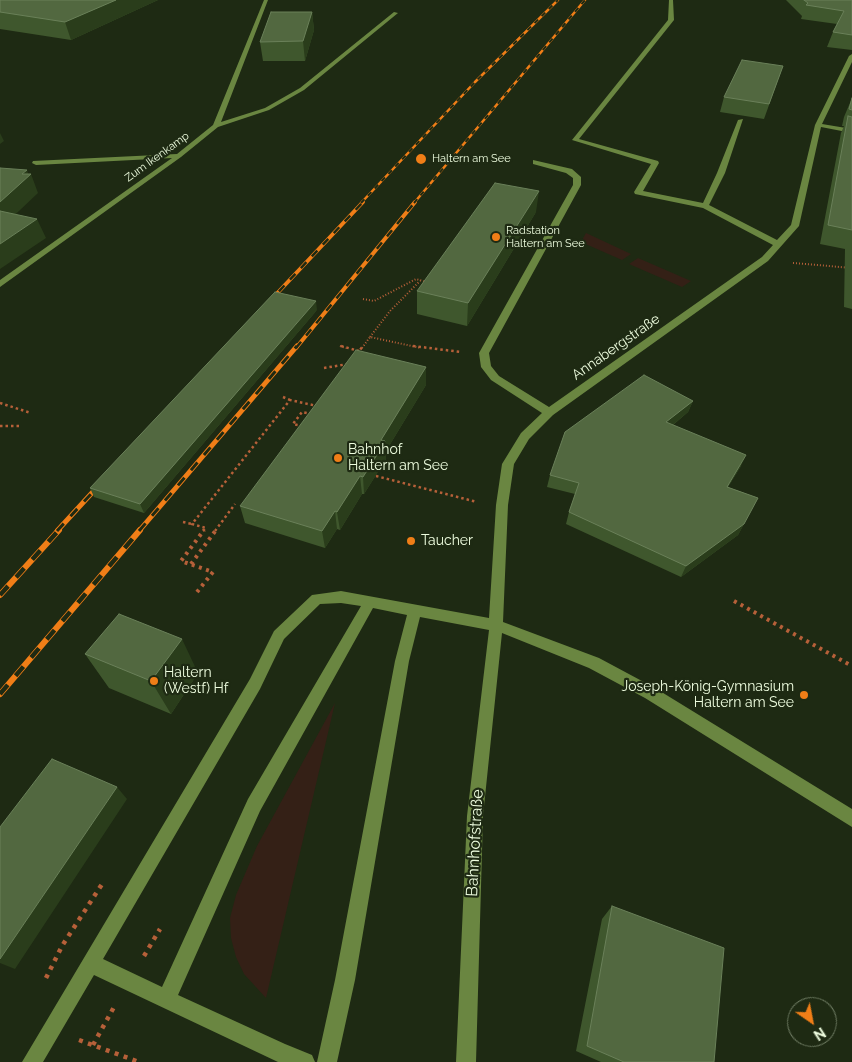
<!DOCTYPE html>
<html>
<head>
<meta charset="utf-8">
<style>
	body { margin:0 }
	#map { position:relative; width:852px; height:1062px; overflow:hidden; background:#1e2a13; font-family:Raleway,sans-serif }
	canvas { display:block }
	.north { position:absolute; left:787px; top:997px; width:50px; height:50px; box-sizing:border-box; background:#1e2a13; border:1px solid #717e65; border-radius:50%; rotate:147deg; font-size:14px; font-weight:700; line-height:20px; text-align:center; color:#eefddf }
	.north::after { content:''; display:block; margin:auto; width:18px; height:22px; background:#f07e17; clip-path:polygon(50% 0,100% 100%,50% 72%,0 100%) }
</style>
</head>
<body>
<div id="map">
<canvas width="852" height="1062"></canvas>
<div class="north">N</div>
</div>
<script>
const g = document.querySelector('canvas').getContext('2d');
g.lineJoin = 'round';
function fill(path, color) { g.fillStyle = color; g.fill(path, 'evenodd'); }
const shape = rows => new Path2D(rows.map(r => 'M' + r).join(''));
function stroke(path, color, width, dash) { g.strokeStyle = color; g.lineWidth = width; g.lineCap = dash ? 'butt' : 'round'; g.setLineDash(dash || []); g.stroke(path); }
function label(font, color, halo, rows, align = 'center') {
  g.font = font + ' Raleway,sans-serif'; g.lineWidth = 4.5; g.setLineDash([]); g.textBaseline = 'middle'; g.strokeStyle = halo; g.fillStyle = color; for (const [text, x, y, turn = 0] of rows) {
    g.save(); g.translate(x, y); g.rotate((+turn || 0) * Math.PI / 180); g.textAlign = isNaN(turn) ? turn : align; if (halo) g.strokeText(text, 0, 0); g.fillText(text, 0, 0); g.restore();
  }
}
const green = shape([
	[586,233,631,254,622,260,581,242],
	[638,258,691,281,682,287,629,264],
	[335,703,266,998,244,974,236,957,231,938,230,918,236,895,257,846]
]);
const pathFar3 = shape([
	[793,263,852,268],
	[363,299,374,301,416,279,426,282],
	[370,337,390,311,420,281],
	[340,346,346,348],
	[362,348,370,337,421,348]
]);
const pathFar2 = shape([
	[341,346,359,351],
	[413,346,461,352],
	[357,354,363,346],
	[324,368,348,364],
	[283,397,290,400],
	[0,403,31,413],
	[0,426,19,426],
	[303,426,293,424,302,412,311,414,312,412],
	[376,476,477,502],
	[183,522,192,524],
	[203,531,206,528,192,524,290,400,317,406],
	[215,531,235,504]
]);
const pathFar1 = shape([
	[191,564,216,530],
	[197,592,213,572,181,561,204,530],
	[734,601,852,666]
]);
const path = shape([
	[144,956,160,929],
	[46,978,62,946,104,881],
	[79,1040,139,1062],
	[93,1045,114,1007]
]);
const minor = shape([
	[264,0,268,0,221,122,265,108,300,88,394,12,398,13,304,90,269,110,218,127,181,157,0,287,0,280,172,158,36,165,32,163,33,161,177,154,213,125,264,0],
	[669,0,673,0,674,20,579,139,658,161,659,163,643,191,703,203,717,173,738,120,743,119,725,173,709,205,777,240,791,225,815,125,849,56,852,54,852,62,822,124,852,129,852,133,821,127,799,226,768,261,553,415,529,439,514,464,508,505,503,622,599,658,655,688,852,809,852,827,645,698,589,668,502,633,483,816,476,1062,456,1062,467,816,489,630,420,617,409,661,355,980,337,1062,317,1062,335,980,395,661,407,615,373,608,260,811,178,995,285,1044,312,1055,315,1062,278,1062,94,975,43,1062,22,1062,250,679,274,631,312,595,341,591,489,618,496,505,502,464,521,433,542,413,491,380,481,367,479,353,573,185,573,178,566,173,533,164,533,160,572,169,581,177,581,185,489,353,491,366,499,376,549,407,762,257,773,245,703,208,635,194,634,192,651,164,572,140,668,20,669,0],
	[341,603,361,606,248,799,162,987,103,959,260,689,284,639,320,604,341,603]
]);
const railFar3 = shape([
	[361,203,475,82,558,0],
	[414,203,585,0]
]);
const railFar2 = shape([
	[268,303,363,202],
	[296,348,415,202]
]);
const railFar1 = shape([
	[57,531,101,483],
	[139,531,297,346]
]);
const rail = shape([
	[0,595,59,530],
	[0,694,140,530]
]);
const wall = shape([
	[0,0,158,0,71,40,0,29],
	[786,0,852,0,852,50,827,47,833,32,837,24,801,19,802,16],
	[312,12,314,30,305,61,263,61,260,42],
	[783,66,764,119,720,112,724,97],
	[852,98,852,309,844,307,845,249,820,244,841,133,844,126,842,126,844,117],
	[536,212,467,326,417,314,417,291],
	[317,310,144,513,94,497,90,488],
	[426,367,426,385,386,451,386,459,364,494,362,494,340,530,337,529,325,548,245,523,240,506],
	[693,401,688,412,673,425,741,466,728,487,758,498,738,535,681,577,566,524,569,512,575,494,547,487,550,475],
	[85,654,198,673,171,714,109,688],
	[612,906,714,1062,601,1062,576,1051,602,919]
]);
const shadedWall = shape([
	[116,0,158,0,71,40,65,22],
	[312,12,314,30,305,61,303,41],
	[0,133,4,141,0,144],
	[27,170,29,176,31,174,38,193,1,228,0,226,0,202,22,174],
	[539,191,536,212,467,326,468,303],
	[37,219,46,238,0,269,0,244],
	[316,301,317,310,144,513,140,504],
	[426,367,426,385,386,451,386,459,364,494,363,477,381,440],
	[693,401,688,412,662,434,666,422],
	[746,455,741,466,721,498,727,487],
	[360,476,362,494,340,530,337,512],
	[758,498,738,535,681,577,686,566],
	[335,511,337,529,325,548,322,531],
	[182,639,198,673,171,714,151,681],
	[117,787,127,799,15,969,0,963,0,959]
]);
const building = shape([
	[0,0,116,0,65,22,0,12,0,0],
	[804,0,852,0,852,35,833,32,844,11,806,5,808,3,804,0],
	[271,12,312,12,303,41,260,42,271,12],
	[742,60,783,66,769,104,724,97,742,60],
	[852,98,852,110,849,109,852,98],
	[848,116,852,117,852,230,828,225,848,116],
	[0,168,27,170,22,174,31,174,0,202,0,168],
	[495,183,539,191,468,303,417,291,495,183],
	[0,211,37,219,0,244,0,211],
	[275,292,316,301,140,504,90,488,275,292],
	[356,350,426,367,381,440,385,441,375,458,363,477,360,476,337,512,335,511,322,531,240,506,356,350],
	[644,375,693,401,666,422,746,455,727,487,758,498,744,524,686,566,569,512,579,483,550,475,565,432,644,375],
	[119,614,182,639,151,681,85,654,119,614],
	[52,759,117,787,0,959,0,827,52,759],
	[612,906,724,948,714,1062,624,1062,587,1046,612,906]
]);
const markers = [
	[421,159,6,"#f07e17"],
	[496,237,5,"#f07e17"],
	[338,458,5,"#f07e17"],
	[411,541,5,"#f07e17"],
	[154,681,5,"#f07e17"],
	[804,695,5,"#f07e17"]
];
const farStreetnames = [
	["Zum Ikenkamp",157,157,-36]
];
const farPoinames = [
	["Haltern am See",432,159],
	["Radstation",506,231],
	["Haltern am See",506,244]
];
const streetNames = [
	["Annabergstraße",616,347,-35]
];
const poiNames = [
	["Bahnhof",348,450],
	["Haltern am See",348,466],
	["Taucher",421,541],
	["Haltern",164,673],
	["(Westf) Hf",164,689],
	["Joseph-König-Gymnasium",794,687,"right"],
	["Haltern am See",794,703,"right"]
];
const nearStreetnames = [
	["Bahnhofstraße",475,843,-87]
];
fill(green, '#342016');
stroke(pathFar3, '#b66039', 2, [1, 2]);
stroke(pathFar2, '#b66039', 2.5, [2.5, 3]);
stroke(pathFar1, '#b66039', 4, [3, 4.5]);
stroke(path, '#b66039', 4.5, [4, 5.5]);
fill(minor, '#6a8641');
stroke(railFar3, '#f07e17', 2.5);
stroke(railFar2, '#f07e17', 4);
stroke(railFar1, '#f07e17', 5);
stroke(rail, '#f07e17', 6);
stroke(railFar3, '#1e2a13', 2, [5]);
stroke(railFar2, '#1e2a13', 2.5, [8]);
stroke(railFar1, '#1e2a13', 3, [10]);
stroke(rail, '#1e2a13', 4.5, [12]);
fill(wall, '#3f572d');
fill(shadedWall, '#2a3d1b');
fill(building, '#526840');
stroke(building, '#6a8059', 1);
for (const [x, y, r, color] of markers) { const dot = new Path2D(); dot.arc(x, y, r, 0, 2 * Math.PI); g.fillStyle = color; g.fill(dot); stroke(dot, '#1e2a13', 2); }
label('11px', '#eefddf', '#1e2a13', farStreetnames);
label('11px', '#eefddf', '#1e2a13', farPoinames, 'left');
label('14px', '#eefddf', '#1e2a13', streetNames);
label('14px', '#eefddf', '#1e2a13', poiNames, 'left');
label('16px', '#eefddf', '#1e2a13', nearStreetnames);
</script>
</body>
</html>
